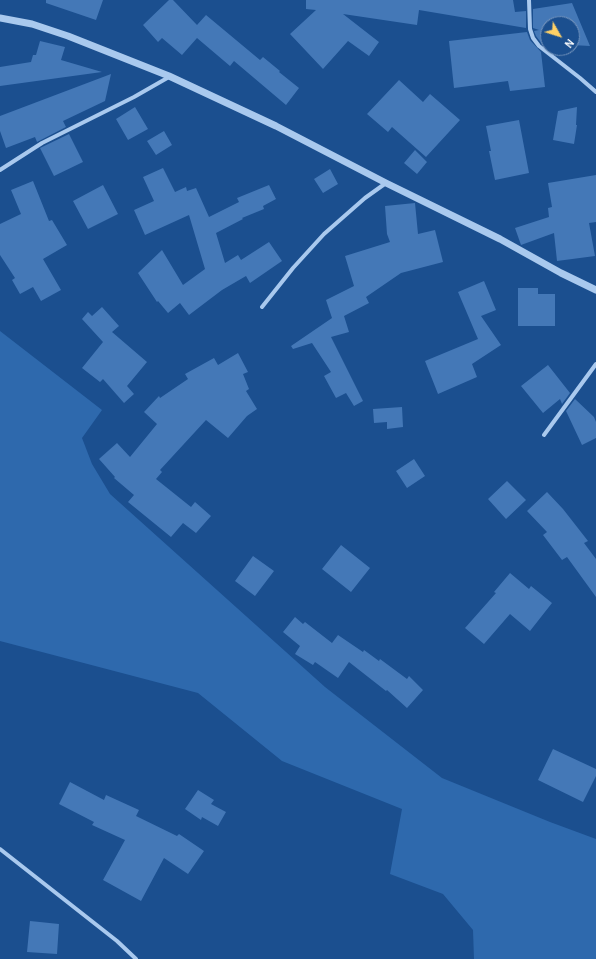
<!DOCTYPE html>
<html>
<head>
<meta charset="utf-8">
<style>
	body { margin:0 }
	#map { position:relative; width:596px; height:959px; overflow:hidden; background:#1b4f8f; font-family:Karla,sans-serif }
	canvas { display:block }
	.north { position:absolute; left:540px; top:16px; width:40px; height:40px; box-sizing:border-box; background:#1b4f8f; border:1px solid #7695bc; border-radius:50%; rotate:129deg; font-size:11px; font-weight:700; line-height:16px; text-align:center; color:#fff }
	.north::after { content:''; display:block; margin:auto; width:14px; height:18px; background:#ffd166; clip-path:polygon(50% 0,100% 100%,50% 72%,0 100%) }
</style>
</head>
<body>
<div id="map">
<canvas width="596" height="959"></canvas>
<div class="north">N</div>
</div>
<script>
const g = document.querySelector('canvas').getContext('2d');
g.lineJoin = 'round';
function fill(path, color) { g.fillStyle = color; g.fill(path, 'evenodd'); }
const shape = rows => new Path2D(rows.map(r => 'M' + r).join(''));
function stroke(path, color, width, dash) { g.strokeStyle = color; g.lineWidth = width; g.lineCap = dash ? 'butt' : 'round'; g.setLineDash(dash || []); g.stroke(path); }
const green = shape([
	[0,331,102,410,82,438,92,464,110,494,325,687,442,778,550,822,596,839,596,959,474,959,473,930,443,894,390,874,402,809,282,761,198,693,0,641]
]);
const building = shape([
	[46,0,103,0,96,20,46,3],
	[169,0,173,0,197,25,206,15,260,60,263,57,280,71,279,72,299,88,286,105,234,61,230,66,197,38,182,55,162,38,158,42,143,25],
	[306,0,513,0,515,12,526,11,526,28,419,10,417,25,343,14,379,42,369,56,348,41,323,69,290,34,316,10,306,9],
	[572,3,590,46,572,45,572,24,548,24,548,44,542,44,536,36,534,31,539,30,533,28,533,9],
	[527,32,530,40,541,52,545,87,510,91,508,81,454,88,449,41],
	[40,41,65,47,61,60,102,72,0,86,0,67,31,62,33,55,36,55],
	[111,74,105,101,63,121,66,127,37,142,35,137,6,148,0,131,0,116],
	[399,80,423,102,430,94,460,120,426,157,392,127,388,132,367,114],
	[135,107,148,129,128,140,116,119],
	[577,107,576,125,577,125,574,144,553,140,558,111],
	[519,120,529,173,495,180,489,151,491,151,486,126],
	[164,131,172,145,156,155,147,141],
	[69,134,83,162,54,176,40,148],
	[415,150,427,162,417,174,404,163],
	[163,168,175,192,186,187,187,191,196,188,209,217,239,202,237,198,269,185,276,199,263,206,264,209,242,218,243,219,216,233,225,263,238,255,241,260,269,242,282,261,250,283,246,276,222,290,189,315,180,303,168,313,158,301,157,302,138,273,162,250,183,285,205,269,189,215,145,235,134,210,154,201,143,177],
	[330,169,338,184,323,193,314,179],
	[596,175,596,222,589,223,595,256,557,261,554,233,521,245,515,228,549,217,548,208,552,207,548,183],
	[33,181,49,221,52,220,67,245,43,259,61,290,41,301,33,287,20,294,12,280,15,278,0,255,0,224,21,214,11,190],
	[103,185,118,214,88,229,73,201],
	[415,203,418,234,435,230,443,262,401,273,366,297,369,303,344,316,349,332,331,337,363,401,354,406,346,393,336,398,324,376,331,372,312,343,293,349,291,346,332,318,326,300,354,286,345,256,390,242,387,234,385,206],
	[484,281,496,310,481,316,501,345,472,364,477,377,438,394,425,361,478,339,458,292],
	[518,288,538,288,538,294,555,294,555,326,518,326],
	[102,307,119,326,112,332,147,362,127,386,134,394,124,403,103,379,100,382,82,368,103,342,82,319,88,312,92,316],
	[238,353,248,372,243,374,249,389,246,391,257,409,247,416,228,438,206,420,160,470,162,472,156,479,191,507,195,502,211,516,196,533,183,523,171,537,128,502,134,495,114,478,115,477,99,459,117,443,130,457,157,424,144,412,159,396,160,398,188,379,185,374,214,358,218,365],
	[548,365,570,393,562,404,560,399,543,413,521,386],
	[575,399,594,417,596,422,596,438,582,445,566,411],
	[402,407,403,427,387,429,387,422,374,423,373,409],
	[414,459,425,476,407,488,396,471],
	[507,481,526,500,506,519,488,499],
	[547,492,563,509,588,541,584,543,596,559,596,597,567,557,562,560,543,535,547,532,527,511],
	[341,545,370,568,351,592,322,569],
	[253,556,274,571,255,596,235,581],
	[510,573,529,589,531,586,552,603,530,631,510,614,484,644,465,628,496,593,494,592],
	[295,617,303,624,305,622,332,643,338,635,363,652,364,650,379,661,380,659,407,679,409,676,423,690,407,708,387,690,386,691,349,662,338,678,315,662,313,665,295,654,300,646,283,632],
	[553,749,596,769,596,776,583,802,538,780],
	[70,782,104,800,106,795,139,810,136,816,177,836,179,834,204,851,188,874,164,858,141,901,103,880,125,840,92,825,94,822,59,804],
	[198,790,214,800,211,804,226,812,218,826,202,817,201,820,185,809],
	[30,921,59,924,57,954,27,952]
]);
const minor = shape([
	[529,0,530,29,533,38,539,46,580,78,596,92],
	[0,170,42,143,134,97,169,77],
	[262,307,293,268,324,234,365,198,386,183],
	[544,435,596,364],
	[0,849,117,941,136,959]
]);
const tertiary = shape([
	[0,18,32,24,68,36,169,76,276,126,386,183,500,239,561,273,596,290]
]);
fill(green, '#2e69ad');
fill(building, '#4478b7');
stroke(minor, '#a9c9ee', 4);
stroke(tertiary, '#a9c9ee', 7);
</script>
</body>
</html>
